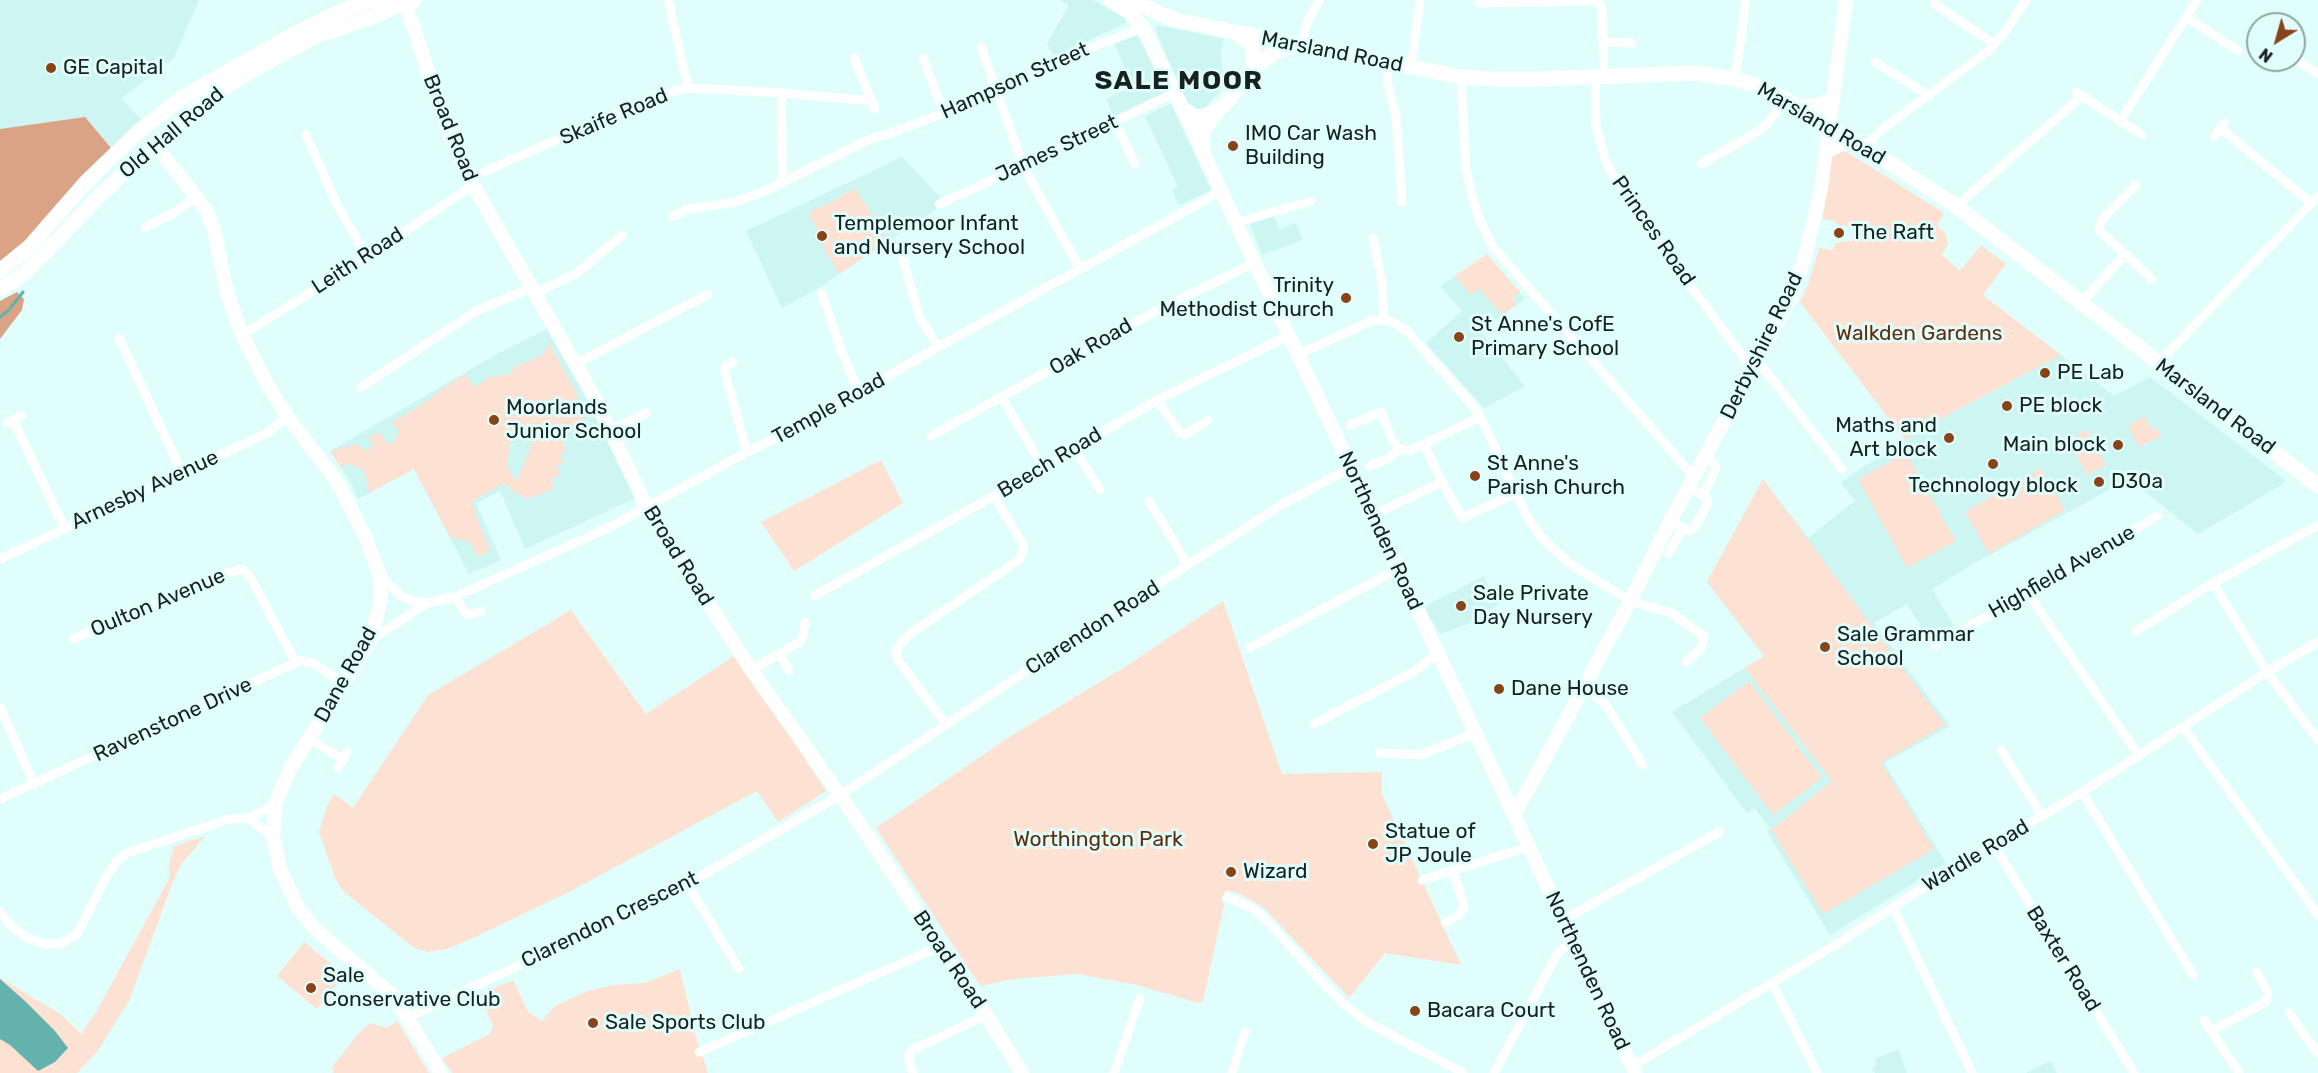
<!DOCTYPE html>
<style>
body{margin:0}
#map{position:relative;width:2318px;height:1073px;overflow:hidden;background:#e0fefb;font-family:Rubik,sans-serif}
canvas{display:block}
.north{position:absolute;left:2246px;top:12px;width:60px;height:60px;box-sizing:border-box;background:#e0fefb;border:2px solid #8fa6a3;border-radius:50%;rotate:217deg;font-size:16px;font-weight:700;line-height:24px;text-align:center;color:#162120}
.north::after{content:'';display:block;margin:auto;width:21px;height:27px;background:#884318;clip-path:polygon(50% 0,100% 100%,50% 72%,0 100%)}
</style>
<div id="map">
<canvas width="2318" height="1073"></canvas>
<div class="north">N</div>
</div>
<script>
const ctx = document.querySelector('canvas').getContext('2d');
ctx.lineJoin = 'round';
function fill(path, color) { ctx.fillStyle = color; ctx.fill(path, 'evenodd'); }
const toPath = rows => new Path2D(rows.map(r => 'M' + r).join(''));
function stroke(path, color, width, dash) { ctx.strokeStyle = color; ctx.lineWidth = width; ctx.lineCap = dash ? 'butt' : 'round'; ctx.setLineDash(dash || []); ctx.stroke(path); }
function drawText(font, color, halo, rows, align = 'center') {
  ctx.font = font + ' Rubik,sans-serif'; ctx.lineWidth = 6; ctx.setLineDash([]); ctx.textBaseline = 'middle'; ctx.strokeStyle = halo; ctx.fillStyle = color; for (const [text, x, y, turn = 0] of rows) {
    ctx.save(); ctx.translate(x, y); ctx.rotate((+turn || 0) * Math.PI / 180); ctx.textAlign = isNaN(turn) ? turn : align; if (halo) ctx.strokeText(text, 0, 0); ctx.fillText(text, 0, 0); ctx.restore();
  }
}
const built = toPath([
 [0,0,199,0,174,58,121,98,142,120,111,148,84,117,0,129],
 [1059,0,1093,0,1125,18,1126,23,1054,56,1047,44,1069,5],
 [1158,25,1224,39,1220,56,1226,84,1203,110,1190,111,1155,28],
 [1138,33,1166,92,1114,116,1106,99,1133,86,1114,44],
 [1171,104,1211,190,1179,205,1172,190,1178,187,1145,116],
 [902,157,941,198,943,205,820,287,782,308,746,231],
 [1274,216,1279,229,1296,223,1302,240,1262,255,1250,224],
 [1487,254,1525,299,1480,331,1525,386,1484,408,1426,343,1462,311,1441,286],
 [553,326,638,497,525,549,500,491,476,503,501,560,469,574,414,469,358,499,350,481,330,451,499,353],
 [2061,355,2114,396,2150,377,2285,480,2283,484,2198,534,2129,479,1973,564,1932,589,1954,626,1937,637,1935,635,1929,639,1907,604,1874,623,1950,726,1884,763,1946,863,1830,935,1767,832,1770,829,1755,808,1747,813,1672,712,1764,656,1707,582,1763,479,1808,538,1855,501,1841,483,1851,475,1923,428],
 [1484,576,1498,605,1483,614,1480,620,1440,634,1424,607],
 [1898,1050,1907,1073,1875,1073,1872,1068,1877,1065,1874,1059],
 [2051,1061,2057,1073,2026,1073]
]);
const green = toPath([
 [1836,152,1847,152,1944,213,1937,226,1945,233,1948,244,1942,255,1960,271,1981,245,2006,264,1983,295,2061,355,1923,428,1905,440,1800,302,1808,285,1819,248,1833,250,1835,243,1852,241,1854,227,1835,224,1835,221,1823,219,1830,159],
 [855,188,888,241,839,274,821,242,830,238,826,229,818,233,808,212,826,205],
 [1487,254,1520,292,1513,298,1517,304,1502,315,1479,289,1471,295,1455,276],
 [549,344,579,397,574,400,584,420,581,427,560,436,566,451,560,454,564,462,556,466,560,475,551,479,555,488,527,499,514,492,504,483,471,502,490,551,477,557,471,543,450,537,414,469,369,493,365,471,348,463,341,468,330,451,357,444,366,451,374,444,368,438,379,432,387,443,393,443,399,433,396,425,389,424,419,406,464,374,476,388,488,377,508,375,514,367,543,355],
 [526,434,533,441,517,481,512,476,507,463,510,442],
 [2145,416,2152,430,2157,428,2161,436,2139,447,2128,426],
 [2087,430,2106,465,2087,475,2068,440],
 [1906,453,1956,541,1907,568,1858,479],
 [881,460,903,503,794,571,761,522],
 [2041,468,2065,510,1989,554,1965,512],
 [1763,479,1945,725,1881,763,1934,849,1823,914,1771,830,1832,781,1745,668,1764,656,1707,582],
 [1223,601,1282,774,1382,772,1382,794,1461,965,1385,953,1349,998,1263,907,1240,894,1226,890,1221,900,1224,904,1203,1001,1198,1003,1137,985,1077,974,1014,979,980,986,876,828,1009,737,1128,665],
 [571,610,646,714,737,654,826,791,778,822,757,791,569,892,473,938,447,949,428,952,414,948,343,891,335,878,319,832,327,806,334,794,353,808,428,695],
 [1749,681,1822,778,1773,815,1700,718],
 [205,836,181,865,172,884,129,1001,97,1052,77,1073,0,1073,0,978,62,1015,81,1034,96,1012,169,879,169,865,174,846],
 [304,942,345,975,317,1009,277,976],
 [680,969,696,1037,708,1073,452,1073,442,1058,490,1034,493,1026,480,994,513,980,528,1012,542,1021,555,1006,588,991,613,985,645,983],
 [397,1021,429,1073,333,1073,332,1067,344,1052,358,1034,370,1023,387,1028]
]);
const forest = toPath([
 [85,117,111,148,32,236,0,261,0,129],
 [17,292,24,299,22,310,0,339,0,301]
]);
const water = toPath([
 [0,979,25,1001,55,1031,68,1048,55,1062,38,1071,10,1045,0,1039]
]);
const stream = toPath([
 [0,317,9,310,23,292]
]);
const street = toPath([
 [668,0,688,88],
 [1479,3,1591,1,1599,3,1602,9,1604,76],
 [1934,4,1994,44],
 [2186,17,2238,51],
 [1603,42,1632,43],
 [1302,46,1307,22,1319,0],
 [981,47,1023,166,1080,269],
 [854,58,875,109],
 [923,58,944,113],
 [2294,58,2318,74],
 [1875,62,1929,96],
 [1388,63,1387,81,1396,116,1402,202],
 [1411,68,1420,0],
 [1595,76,1596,127,1606,162,1618,184,1641,219,1752,369],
 [1461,77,1466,171,1477,214,1492,246,1694,477],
 [1735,79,1746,0],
 [2076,92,2142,135],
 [781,93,783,183],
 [2120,121,2197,0],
 [1115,122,1135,164],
 [2220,128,2311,203],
 [306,135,337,205,367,257],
 [2214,137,2224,123],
 [1865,147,1881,130,1988,51,2005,32,2026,0],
 [1701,164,1757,132,1768,123,1785,99],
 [470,178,657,95,688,88,781,93,872,101],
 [2136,185,2102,219,2099,230,2152,279],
 [939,204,1023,166,1174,93],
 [1956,206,2082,96],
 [672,216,689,209,734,202,763,192,872,138,888,134,944,113,1103,43,1143,28],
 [1235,223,1311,201],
 [145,227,172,214,197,196],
 [1373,238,1382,283,1384,320],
 [902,255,919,316,938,347],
 [534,294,577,273,622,235],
 [822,294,838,342,859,394],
 [2081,303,2125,254],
 [242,335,367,257,473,185],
 [119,338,182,473],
 [1297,355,1373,320,1390,321,1406,330,1474,407,1486,429,1527,517,1543,539,1570,564,1630,601,1671,613,1704,636,1701,648,1686,662],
 [1757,360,1842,469],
 [733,362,725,368,725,374,747,452],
 [2158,363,2318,196],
 [576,364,708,294],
 [361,387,478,310,531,288],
 [1002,398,1042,466],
 [1157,400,1178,430,1185,435,1208,420],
 [1480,417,1424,444,1442,482,1462,518,1517,493],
 [13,420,64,527],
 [7,423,21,416],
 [1350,425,1381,412,1393,442,1399,449,1409,451,1424,444],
 [609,431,646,413],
 [931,436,1156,311,1254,263],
 [1074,448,1100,490],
 [1369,466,1389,458,1399,449],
 [1703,495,1716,468,1713,462,1706,457],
 [1149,501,1188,565],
 [1373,515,1442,482],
 [1670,521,1690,531,1694,528,1707,505,1707,498,1689,487],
 [1668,554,1683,528],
 [0,559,267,433,287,416],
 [380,576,401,596,412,601,427,603],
 [2213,583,2267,672,2318,740],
 [2028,594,2139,756],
 [814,596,994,496,1157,400,1288,336],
 [455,597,466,614,470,615,481,611],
 [2136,631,2213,583,2318,525],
 [73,639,229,572,243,569,250,577,296,663],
 [371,640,427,603,455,597,612,526,747,452,805,424,938,347,1220,192],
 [1935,645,2028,594,2157,516],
 [1249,648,1398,569],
 [780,654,789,671],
 [751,670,798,643,802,639,805,623],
 [1584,684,1608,708,1643,765],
 [0,707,34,784],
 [1314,724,1413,672,1438,654],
 [946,725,898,660,896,653,899,645,912,632,1019,560,1023,550,1023,545,994,496],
 [2183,727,2318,915],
 [310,739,343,759],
 [2001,750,2042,816],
 [1379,753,1420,755,1475,733],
 [338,768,347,752],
 [2082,792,2193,975],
 [0,799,299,661,304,661,313,663,344,684],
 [248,818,273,837],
 [1993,844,2134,1073],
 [1422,880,1528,847],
 [687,884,739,969],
 [1227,897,1252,908,1263,917,1336,997,1365,1021,1463,1073],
 [1893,908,1972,1073],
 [0,912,12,927,27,938,45,944,60,944,77,934,108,873,118,860,127,853,229,819,248,818,267,809,276,801],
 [1563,920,1719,832],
 [1445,923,1460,914,1464,906,1453,872],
 [1772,983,1817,1073],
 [2289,1013,2318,1054],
 [407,1018,668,895,840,795,1122,607,1286,502,1350,468],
 [2204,1020,2239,1073],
 [2211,1031,2266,1002,2268,992,2256,972],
 [699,1052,941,946],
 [1633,1068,1641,1061,1835,945,1938,878,2082,792,2267,672,2318,642],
 [913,1073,908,1057,912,1050,986,1015],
 [1114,1073,1140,998],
 [1232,1073,1245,1032],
 [1494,1073,1557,954,1566,945,1573,942]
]);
const secondary = toPath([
 [405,2,448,132,473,185,595,399,647,508,751,670,840,795,971,991,1022,1073],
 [1182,108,1635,1073],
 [155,145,207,211,214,230,227,293,242,335,268,386,287,416,338,483,365,536,380,576,381,598,371,640,290,769,276,801,273,837,280,869,298,908,313,927,394,997,441,1073],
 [1204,148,1202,137,1204,130,1221,108],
 [1511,811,1518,807,1540,768,1630,601,1670,521,1791,297,1804,260,1821,188,1846,0]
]);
const primary = toPath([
 [1110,0,1129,12,1143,28,1182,108,1195,117,1204,116,1221,108,1254,69,1268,57,1278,50,1293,47],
 [1129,0,1175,20,1461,77,1494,79,1537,79,1696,73,1735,79,1761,87,1785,99,1865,147,1956,206,2318,486],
 [1238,35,1249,42,1253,49,1254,69],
 [1800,108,1823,104,1833,98],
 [1826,151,1843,143,1858,142],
 [0,271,30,246,86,182,139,131,183,97,285,39,339,12,370,1,414,0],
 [0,289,17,279,41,257,100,195,194,110,239,78,316,36,375,16,402,3]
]);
const markers = [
 [51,68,6,"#884318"],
 [1233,146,6,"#884318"],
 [1839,233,6,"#884318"],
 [822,236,6,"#884318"],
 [1346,298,6,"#884318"],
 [1459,337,6,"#884318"],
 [2045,373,6,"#884318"],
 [2007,406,6,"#884318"],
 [494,420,6,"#884318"],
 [1949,438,6,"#884318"],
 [2118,445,6,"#884318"],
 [1993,464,6,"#884318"],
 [1475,476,6,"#884318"],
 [2099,482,6,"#884318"],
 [1461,606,6,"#884318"],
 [1825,647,6,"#884318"],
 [1499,689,6,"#884318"],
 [1373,844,6,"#884318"],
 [1231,872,6,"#884318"],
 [311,988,6,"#884318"],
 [1415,1011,6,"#884318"],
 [593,1023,6,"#884318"]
];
const streetNames = [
 ["Marsland Road",1332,52,11],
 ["Hampson Street",1015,81,-24],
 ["Skaife Road",614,117,-23],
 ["Marsland Road",1821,124,30],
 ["Broad Road",450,128,68],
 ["Old Hall Road",172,133,-40],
 ["James Street",1057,149,-25],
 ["Princes Road",1653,231,55],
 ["Leith Road",358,261,-33],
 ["Derbyshire Road",1762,346,-64],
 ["Oak Road",1091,347,-30],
 ["Marsland Road",2215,407,37],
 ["Temple Road",829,409,-29],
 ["Beech Road",1050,463,-31],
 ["Arnesby Avenue",145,490,-25],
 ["Northenden Road",1380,531,65],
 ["Broad Road",678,556,58],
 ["Highfield Avenue",2062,572,-30],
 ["Oulton Avenue",158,603,-23],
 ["Clarendon Road",1093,628,-33],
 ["Dane Road",346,675,-61],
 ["Ravenstone Drive",173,720,-25],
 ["Wardle Road",1976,856,-31],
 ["Clarendon Crescent",610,920,-26],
 ["Baxter Road",2063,959,58],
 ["Broad Road",949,960,56],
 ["Northenden Road",1587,971,65]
];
const poiNames = [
 ["GE Capital",63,68],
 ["IMO Car Wash",1245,134],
 ["Building",1245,158],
 ["Templemoor Infant",834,224],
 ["and Nursery School",834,248],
 ["The Raft",1851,233],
 ["Trinity",1334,286,"right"],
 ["Methodist Church",1334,310,"right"],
 ["St Anne's CofE",1471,325],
 ["Primary School",1471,349],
 ["PE Lab",2057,373],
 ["PE block",2019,406],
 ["Moorlands",506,408],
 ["Junior School",506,432],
 ["Maths and",1937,426,"right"],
 ["Art block",1937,450,"right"],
 ["Main block",2106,445,"right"],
 ["St Anne's",1487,464],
 ["Parish Church",1487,488],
 ["D30a",2111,482],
 ["Technology block",1993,486,"center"],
 ["Sale Private",1473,594],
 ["Day Nursery",1473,618],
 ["Sale Grammar",1837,635],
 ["School",1837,659],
 ["Dane House",1511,689],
 ["Statue of",1385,832],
 ["JP Joule",1385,856],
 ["Wizard",1243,872],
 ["Sale",323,976],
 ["Conservative Club",323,1000],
 ["Bacara Court",1427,1011],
 ["Sale Sports Club",605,1023]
];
const parkNames = [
 ["Walkden Gardens",1919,334],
 ["Worthington Park",1098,840]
];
const districtNames = [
 ["SALE MOOR",1179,81]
];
fill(built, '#cdf5f1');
fill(green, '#fde1d2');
fill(forest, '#dba385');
fill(water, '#64b2ad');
stroke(stream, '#64b2ad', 3);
stroke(street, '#fff', 9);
stroke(secondary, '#fff', 14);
stroke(primary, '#fff', 15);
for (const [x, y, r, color] of markers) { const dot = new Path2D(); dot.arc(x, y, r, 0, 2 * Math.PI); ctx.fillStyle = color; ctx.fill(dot); stroke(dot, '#e0fefb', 2); }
drawText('21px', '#162120', '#e0fefb', streetNames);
drawText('21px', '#162120', '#e0fefb', poiNames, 'left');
drawText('21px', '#612d0c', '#e0fefb', parkNames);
ctx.letterSpacing = '1.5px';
drawText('bold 27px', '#162120', '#e0fefb', districtNames);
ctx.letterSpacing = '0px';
</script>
